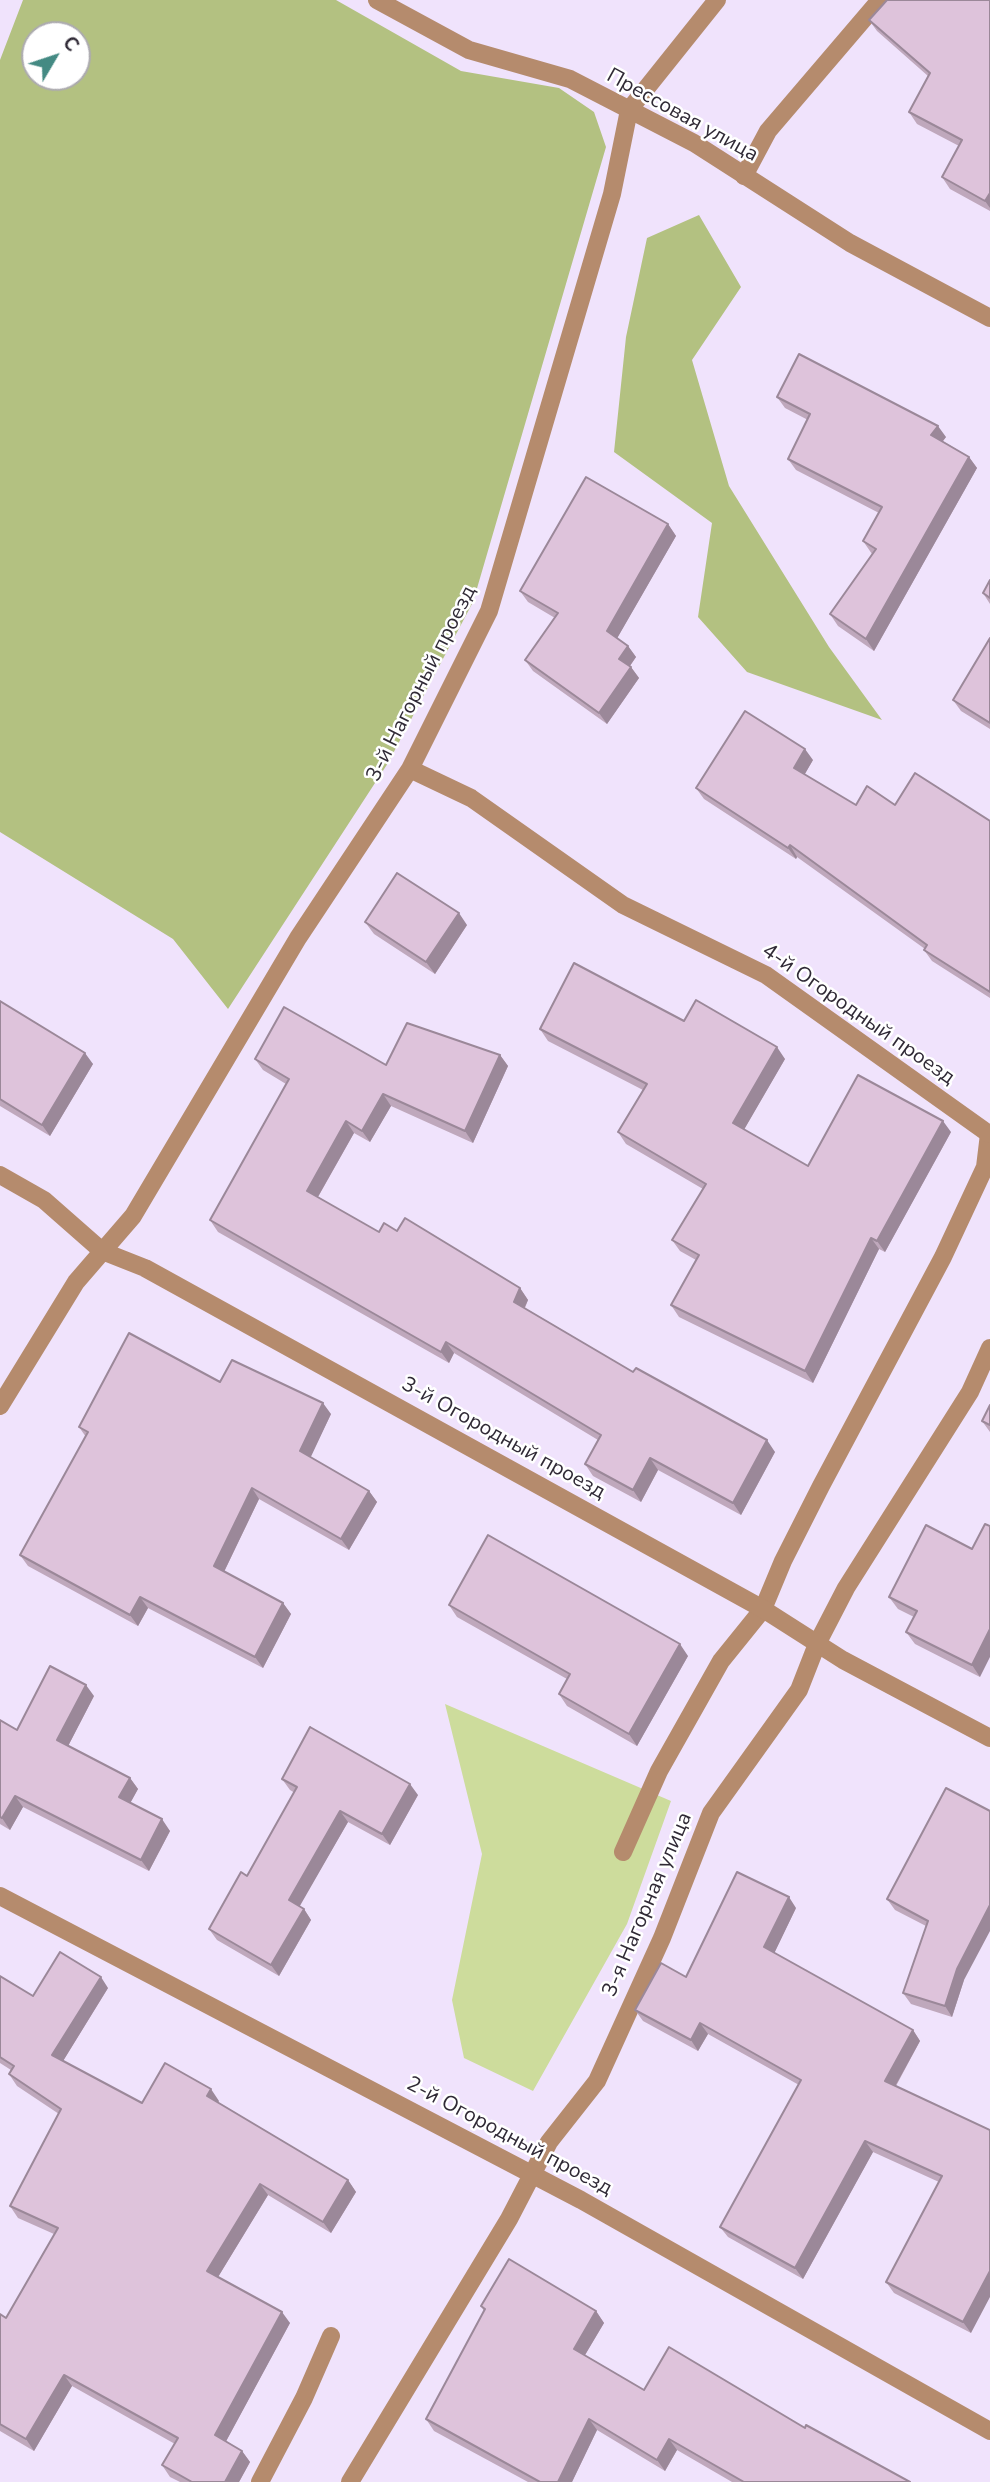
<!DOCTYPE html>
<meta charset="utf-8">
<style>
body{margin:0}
#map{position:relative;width:990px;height:2482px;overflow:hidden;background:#f0e3fc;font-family:"Nunito Sans",sans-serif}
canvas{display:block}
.north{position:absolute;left:21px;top:21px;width:70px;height:70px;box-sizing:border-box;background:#fff;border:2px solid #acaaaf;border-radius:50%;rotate:51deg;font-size:19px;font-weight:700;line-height:28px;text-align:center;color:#302a36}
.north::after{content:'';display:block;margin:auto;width:24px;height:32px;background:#448a83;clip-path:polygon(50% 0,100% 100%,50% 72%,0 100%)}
</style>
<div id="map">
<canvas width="990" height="2482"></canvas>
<div class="north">С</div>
</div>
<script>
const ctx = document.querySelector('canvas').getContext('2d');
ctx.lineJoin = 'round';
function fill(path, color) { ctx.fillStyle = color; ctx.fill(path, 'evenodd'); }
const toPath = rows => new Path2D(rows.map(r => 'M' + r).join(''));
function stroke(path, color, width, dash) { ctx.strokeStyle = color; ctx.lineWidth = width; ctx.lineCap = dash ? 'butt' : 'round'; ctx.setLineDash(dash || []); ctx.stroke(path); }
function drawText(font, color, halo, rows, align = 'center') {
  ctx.font = font + ' "Nunito Sans",sans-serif'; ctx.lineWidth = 5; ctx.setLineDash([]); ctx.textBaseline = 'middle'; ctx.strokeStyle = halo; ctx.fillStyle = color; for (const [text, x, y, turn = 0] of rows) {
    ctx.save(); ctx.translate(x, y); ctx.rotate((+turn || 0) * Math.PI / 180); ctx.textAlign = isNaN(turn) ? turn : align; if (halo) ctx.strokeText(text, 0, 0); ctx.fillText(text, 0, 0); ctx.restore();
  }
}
const green = toPath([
 [445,1704,671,1801,627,1924,533,2091,464,2058,452,2000,482,1854]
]);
const forest = toPath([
 [23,0,336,0,461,71,559,88,594,112,606,147,473,602,388,763,228,1009,173,939,0,832,0,60],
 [77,35,77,77,35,77,35,35],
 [699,215,741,287,692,360,729,486,829,647,882,720,747,672,698,617,712,523,614,452,626,337,647,238]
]);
const lane = toPath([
 [744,176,768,131,880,0],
 [623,1852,659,1771,721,1661,763,1609,783,1561,821,1486,943,1257,985,1167,989,1134],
 [260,2482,304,2398,331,2336]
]);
const street = toPath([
 [377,0,469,50,570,79,694,143,850,243,990,318],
 [410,769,471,798,623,905,766,975,989,1134],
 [0,1175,44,1200,102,1251,145,1268,763,1609,843,1660,990,1738],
 [0,1406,76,1282,133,1216,298,938,410,769,489,611,612,194,629,110,717,0],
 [0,1896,581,2200,990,2431],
 [350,2482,509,2219,549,2142,597,2081,662,1938,711,1813,799,1690,817,1644,846,1588,970,1392,990,1348]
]);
const wall = toPath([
 [990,0,990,211,950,189,942,177,959,146,917,124,909,112,928,76,877,31,869,20],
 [777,397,946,437,943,441,969,457,977,468,874,651,838,626,830,614,872,554,863,541,879,513,796,470,788,459,808,420,785,408],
 [668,524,676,536,617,638,628,646,636,657,630,666,639,678,607,724,533,671,525,660,555,618,528,602,520,591],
 [990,580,990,604,983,593],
 [990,638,990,729,961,711,953,700],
 [813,760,804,775,856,805,895,805,990,821,990,998,932,961,924,950,925,949,797,857,796,859,704,799,696,788],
 [365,922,467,925,435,974,374,934],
 [0,1001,93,1064,50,1136,0,1106],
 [684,1021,785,1059,744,1129,808,1166,951,1132,885,1252,879,1249,813,1383,679,1317,671,1305,696,1260,680,1251,672,1240,703,1189,626,1144,618,1132,643,1090,548,1041,540,1029],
 [500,1055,508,1066,473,1143,391,1106,370,1142,354,1133,318,1197,379,1232,397,1231,520,1288,528,1300,525,1308,633,1372,775,1452,741,1515,658,1470,641,1502,593,1476,585,1464,598,1440,454,1353,449,1363,218,1232,210,1220,286,1084,263,1070,255,1059,386,1065],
 [220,1382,331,1414,310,1457,369,1491,377,1502,349,1550,259,1499,224,1572,283,1603,291,1614,263,1668,148,1608,138,1626,28,1566,20,1555,86,1437,79,1427],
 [982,1421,990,1425,990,1432],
 [972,1549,980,1677,915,1644,906,1632,914,1617,898,1609,889,1597],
 [449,1605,688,1656,637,1746,567,1706,559,1694,567,1679,457,1617],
 [94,1696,68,1746,130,1778,138,1789,130,1803,170,1831,149,1871,23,1807,10,1830,0,1824,0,1720,17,1730],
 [282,1779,418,1795,390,1845,348,1822,299,1906,304,1909,311,1920,279,1976,217,1940,209,1929,247,1876,295,1793,290,1790],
 [946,1788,964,1980,952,2017,911,2004,903,1993,926,1926,895,1910,887,1899],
 [796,1908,774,1953,913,2030,920,2041,896,2086,990,2130,971,2333,894,2293,886,2282,939,2182,873,2152,803,2279,728,2237,720,2227,799,2085,708,2034,698,2051,643,2021,635,2010,686,1977],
 [0,1976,33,1996,108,1988,63,2061,142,2103,219,2101,218,2102,348,2180,356,2192,331,2233,268,2195,218,2277,290,2323,226,2441,242,2451,250,2462,239,2482,180,2482,170,2477,162,2465,175,2444,72,2386,34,2451,0,2431,0,2314,6,2318,54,2234,18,2218,10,2206,59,2114,17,2086,9,2074,11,2070,0,2063],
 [481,2306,596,2311,604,2323,585,2355,644,2390,805,2428,910,2482,732,2482,677,2450,665,2471,597,2430,572,2482,528,2482,434,2431,426,2419,484,2311]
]);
const shadedWall = toPath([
 [990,193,990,208,985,201],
 [938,426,946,437,939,446,931,435],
 [969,457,977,468,874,651,866,639],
 [668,524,676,536,615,642,607,631],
 [628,646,636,657,627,670,619,659],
 [631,667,639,678,607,724,599,713],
 [805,749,813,760,802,779,794,768],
 [790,845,797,857,796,859,788,848],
 [459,913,467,925,435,974,426,962],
 [777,1047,785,1059,741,1135,733,1123],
 [85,1053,93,1064,50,1136,42,1125],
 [500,1055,508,1066,473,1143,465,1131],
 [383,1094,391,1106,370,1142,362,1131],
 [346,1121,354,1133,315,1202,307,1191],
 [943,1121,951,1132,885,1252,877,1241],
 [871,1238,879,1249,813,1383,805,1371],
 [520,1288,528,1300,522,1313,514,1302],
 [446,1342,454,1353,449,1363,441,1352],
 [323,1403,331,1414,308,1463,300,1451],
 [767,1440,775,1452,741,1515,733,1503],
 [650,1458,658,1470,641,1502,633,1490],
 [252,1488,259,1499,221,1578,214,1566],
 [369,1491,377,1502,349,1550,341,1539],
 [140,1597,148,1608,138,1626,130,1615],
 [283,1603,291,1614,263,1668,255,1657],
 [990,1629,990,1657,980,1677,972,1665],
 [680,1644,688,1656,637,1746,629,1734],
 [86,1685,94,1696,65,1752,57,1740],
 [130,1778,138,1789,127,1809,119,1797],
 [410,1784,418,1795,390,1845,382,1834],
 [15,1796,23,1807,10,1830,2,1818],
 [340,1811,348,1822,297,1911,289,1900],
 [162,1819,170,1831,149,1871,141,1860],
 [789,1897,796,1908,772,1958,764,1947],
 [990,1905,990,1931,964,1980,952,2017,945,2006,957,1969],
 [304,1909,311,1920,279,1976,271,1965],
 [101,1977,108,1988,60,2066,52,2055],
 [700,2023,708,2034,698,2051,691,2040],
 [913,2030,920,2041,892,2092,885,2081],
 [211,2089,219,2101,215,2107,207,2096],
 [865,2141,873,2152,803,2279,795,2268],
 [348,2180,356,2192,331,2233,323,2222],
 [260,2184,268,2195,215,2282,207,2271],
 [990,2271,990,2297,971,2333,963,2322],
 [596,2311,604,2323,582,2360,574,2349],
 [282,2312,290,2323,223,2447,215,2435],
 [64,2375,72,2386,34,2451,26,2439],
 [589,2419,597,2430,572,2482,558,2482],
 [669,2439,677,2450,665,2471,657,2460],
 [242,2451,250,2462,239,2482,225,2482]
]);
const building = toPath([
 [887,0,990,0,990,193,985,201,942,177,962,140,909,112,930,73,869,20,887,0],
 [799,354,938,426,931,435,969,457,866,639,830,614,876,549,863,541,882,507,788,459,810,414,777,397,799,354],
 [586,477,668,524,607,631,628,646,619,659,631,667,599,713,525,660,558,613,520,591,586,477],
 [990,580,990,598,983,593,990,580],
 [990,638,990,723,953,700,990,638],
 [745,711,805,749,794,768,856,805,867,786,895,805,915,773,990,821,990,992,924,950,927,945,790,845,788,848,696,788,745,711],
 [397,873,459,913,426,962,365,922,397,873],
 [574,963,684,1021,696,1000,777,1047,733,1123,808,1166,858,1075,943,1121,877,1241,871,1238,805,1371,671,1305,699,1255,672,1240,706,1184,618,1132,647,1084,540,1029,574,963],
 [0,1001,85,1053,42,1125,0,1099,0,1001],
 [284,1007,386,1065,407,1023,500,1055,465,1131,383,1094,362,1131,346,1121,307,1191,379,1232,384,1223,397,1231,405,1218,520,1288,514,1302,633,1372,636,1368,767,1440,733,1503,650,1458,633,1490,585,1464,601,1435,446,1342,441,1352,210,1220,289,1079,255,1059,284,1007],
 [129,1333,220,1382,232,1360,323,1403,300,1451,369,1491,341,1539,252,1488,214,1566,283,1603,255,1657,140,1597,130,1615,20,1555,88,1432,79,1427,129,1333],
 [990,1405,990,1425,982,1421,990,1405],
 [985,1524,990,1526,990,1629,972,1665,906,1632,917,1611,889,1597,926,1525,972,1549,985,1524],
 [488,1535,680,1644,629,1734,559,1694,570,1674,449,1605,488,1535],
 [50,1666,86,1685,57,1740,130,1778,119,1797,162,1819,141,1860,15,1796,2,1818,0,1817,0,1720,17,1730,50,1666],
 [310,1727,410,1784,382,1834,340,1811,289,1900,304,1909,271,1965,209,1929,241,1872,247,1876,297,1787,282,1779,310,1727],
 [946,1788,990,1811,990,1905,957,1969,945,2006,903,1993,928,1921,887,1899,946,1788],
 [737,1872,789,1897,764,1947,913,2030,885,2081,990,2130,990,2271,963,2322,886,2282,942,2176,865,2141,795,2268,720,2227,801,2080,700,2023,691,2040,635,2010,661,1963,686,1977,737,1872],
 [60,1952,101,1977,52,2055,142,2103,165,2063,211,2089,207,2096,348,2180,323,2222,260,2184,207,2271,282,2312,215,2435,242,2451,225,2482,192,2482,162,2465,178,2438,64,2375,26,2439,0,2424,0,2314,6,2318,58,2228,10,2206,61,2109,9,2074,14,2066,0,2057,0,1976,33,1996,60,1952],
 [509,2259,596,2311,574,2349,644,2390,669,2347,805,2428,806,2425,910,2482,744,2482,669,2439,657,2460,589,2419,558,2482,540,2482,426,2419,485,2309,481,2306,509,2259]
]);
const streetNames = [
 ["Прессовая улица",682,116,29],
 ["3-й Нагорный проезд",422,684,-63],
 ["4-й Огородный проезд",858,1015,35],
 ["3-й Огородный проезд",503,1439,29],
 ["3-я Нагорная улица",648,1905,-67],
 ["2-й Огородный проезд",509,2137,28]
];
fill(green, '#cddc9c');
fill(forest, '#b3c181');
stroke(lane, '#b58b6d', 18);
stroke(street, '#b58b6d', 18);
fill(wall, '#bfa8bc');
fill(shadedWall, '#9b8899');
fill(building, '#dec3db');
stroke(building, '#9b8899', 2);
drawText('21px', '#302a36', '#fff', streetNames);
</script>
